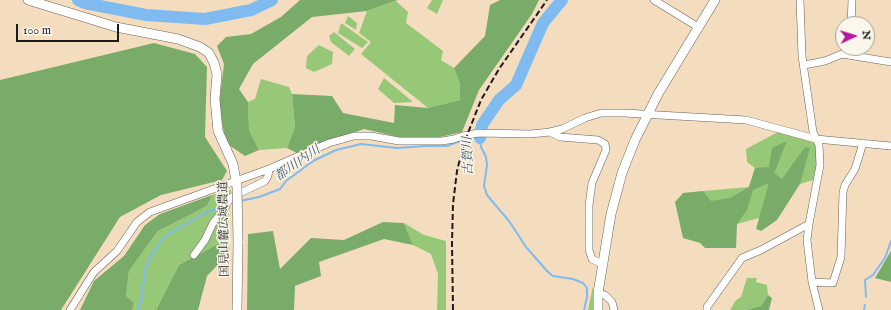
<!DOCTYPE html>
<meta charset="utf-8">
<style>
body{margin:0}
#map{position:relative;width:891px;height:310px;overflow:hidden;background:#f4ddbf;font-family:"IM FELL English",serif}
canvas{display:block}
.north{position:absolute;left:835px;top:16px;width:40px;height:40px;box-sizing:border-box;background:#fbf7ec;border:1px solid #a29f99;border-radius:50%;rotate:86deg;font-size:11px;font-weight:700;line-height:16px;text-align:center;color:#1c1c1c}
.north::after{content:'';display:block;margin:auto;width:14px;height:18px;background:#b5179e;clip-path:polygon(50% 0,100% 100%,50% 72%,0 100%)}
.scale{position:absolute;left:16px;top:24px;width:103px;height:18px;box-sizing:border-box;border:2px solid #1c1c1c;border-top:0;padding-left:5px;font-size:12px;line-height:14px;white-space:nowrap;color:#1c1c1c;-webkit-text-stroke:3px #fbf7ec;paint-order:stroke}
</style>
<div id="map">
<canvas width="891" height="310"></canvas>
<div class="north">N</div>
<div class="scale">100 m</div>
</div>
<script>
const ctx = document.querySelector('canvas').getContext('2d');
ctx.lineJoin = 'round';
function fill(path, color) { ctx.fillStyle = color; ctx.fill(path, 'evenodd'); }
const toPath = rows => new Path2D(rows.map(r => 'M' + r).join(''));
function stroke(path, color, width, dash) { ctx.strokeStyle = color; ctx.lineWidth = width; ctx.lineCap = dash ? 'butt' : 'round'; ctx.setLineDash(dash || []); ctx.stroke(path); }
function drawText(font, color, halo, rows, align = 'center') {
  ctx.font = font + ' "IM FELL English","Noto Serif JP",serif'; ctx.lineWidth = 3; ctx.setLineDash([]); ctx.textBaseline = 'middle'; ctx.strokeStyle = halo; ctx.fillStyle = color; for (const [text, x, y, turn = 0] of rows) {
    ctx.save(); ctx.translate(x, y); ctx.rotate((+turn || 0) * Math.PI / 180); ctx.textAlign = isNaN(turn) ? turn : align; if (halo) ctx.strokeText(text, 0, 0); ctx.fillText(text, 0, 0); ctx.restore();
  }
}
const green = toPath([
 [432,0,443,0,437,14,427,8],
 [396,1,408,12,406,23,443,51,441,60,454,68,460,84,460,100,428,108,361,54,371,42,359,33,367,11],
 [348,16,357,23,356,30,345,23],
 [341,23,368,42,362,48,338,33],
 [334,32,355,49,349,56,331,42,329,36],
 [319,45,333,52,332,64,314,72,306,68,307,56],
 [384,78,413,102,394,103,378,89],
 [261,79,289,87,292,94,295,127,287,148,259,150,249,130,248,102,255,99],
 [778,132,815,143,818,161,813,180,800,184,759,218,737,224,710,201,703,191,749,187,755,168,747,162,746,149],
 [231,190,227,239,179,265,156,310,132,310,134,303,126,296,129,271,158,231,207,206,212,195],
 [404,223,424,235,446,241,446,310,437,310,438,274,431,254,413,245],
 [747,278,757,278,756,282,767,285,768,295,761,306,745,310,730,310,736,300,741,297],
 [593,286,593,310,588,310]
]);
const forest = toPath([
 [300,0,398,0,367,11,312,17,253,64,239,89,248,102,249,130,259,150,245,156,226,143,219,106,224,64,217,46,226,37,251,34,281,17],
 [500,0,539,0,532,14,479,90,462,132,440,137,399,137,364,129,297,153,287,148,295,127,292,94,332,96,343,113,394,123,395,105,428,108,460,100,460,84,454,68,485,36,490,5],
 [154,43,195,54,207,67,205,137,227,171,222,180,161,195,120,217,61,310,0,310,0,80],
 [787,141,774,173,782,179,805,147,810,148,800,184,777,220,761,231,756,229,769,183,753,190,747,210,737,224,736,248,705,248,700,243,683,238,675,202,683,193,703,191,711,201,730,198,749,187,755,168,769,167,772,148],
 [212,195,207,206,158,231,129,271,126,296,134,303,132,310,80,310,94,281,124,256,145,225,160,214],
 [383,222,404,223,413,245,384,239,319,262,321,276,295,286,294,310,247,310,248,234,273,231,280,269,311,238,344,240],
 [227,239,230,252,207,276,198,310,156,310,179,265],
 [891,251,891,282,875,278],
 [768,295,772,298,769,310,745,310,761,306]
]);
const stream = toPath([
 [240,201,259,197,280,189,286,181,313,161,336,150,361,144,397,148,426,146,447,146,463,140,480,138,481,147,486,157,487,165,484,186,487,195,509,221,526,247,547,271,553,276,573,279,583,283,587,288,587,297,584,310],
 [866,297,865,280,873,275,885,258,891,241],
 [138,310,142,295,145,269,154,251,165,236,205,213,225,205],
 [864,310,865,305]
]);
const river = toPath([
 [78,0,85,3,146,15,205,19,251,10,272,0],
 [480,138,482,125,499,100,516,85,543,23,562,0]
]);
const minor = toPath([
 [654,0,698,27],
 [800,0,802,56,813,132,819,145,820,165,809,224,807,240,812,282,819,310],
 [851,24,852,0],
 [804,65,825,61,842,54,891,62],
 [550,132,560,137,598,140,605,144,606,150,592,183,589,205,589,250,592,259,602,264],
 [194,255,205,240,213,223,225,209,226,204,232,197,265,181,268,176,269,169],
 [812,282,833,283,841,257,843,192,845,185,855,169,863,143],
 [598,293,605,295,612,302,614,310],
 [70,310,94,272,117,251,137,222,150,212,269,169,329,143,354,136,371,136,399,141,442,141,454,139,463,136,478,133,531,134,550,132,562,129,585,118,601,113,624,113,746,120,816,139,891,146],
 [707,310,707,307,742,258,761,250,809,224]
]);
const tertiary = toPath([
 [28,0,116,27,178,39,200,47,209,53,214,63,217,74,215,99,218,131,233,164,237,187],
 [237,310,238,242],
 [598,310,598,293,611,214,622,173,635,140,658,94,715,0]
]);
const rail = toPath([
 [453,310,452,244,453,204,457,171,464,143,481,100,499,69,547,0]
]);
const tertiaryBridge = toPath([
 [237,187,238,242]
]);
const streetNames = [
 ["国見山麓広域農道",225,229,-91]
];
const waterNames = [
 ["古賀川",469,156,-92],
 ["都川内川",298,164,-35]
];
fill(green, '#97c878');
fill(forest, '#79ac68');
stroke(stream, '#7fbbf1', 2);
stroke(river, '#7fbbf1', 12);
stroke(minor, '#686055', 8);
stroke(tertiary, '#686055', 10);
stroke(minor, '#fff', 7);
stroke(tertiary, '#fff', 9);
stroke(rail, '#1c1c1c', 2, [6, 3]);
stroke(tertiaryBridge, '#686055', 10, []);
stroke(tertiaryBridge, '#fff', 9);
drawText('12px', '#1c1c1c', '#fbf7ec', streetNames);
drawText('italic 13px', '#445c71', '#fbf7ec', waterNames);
</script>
